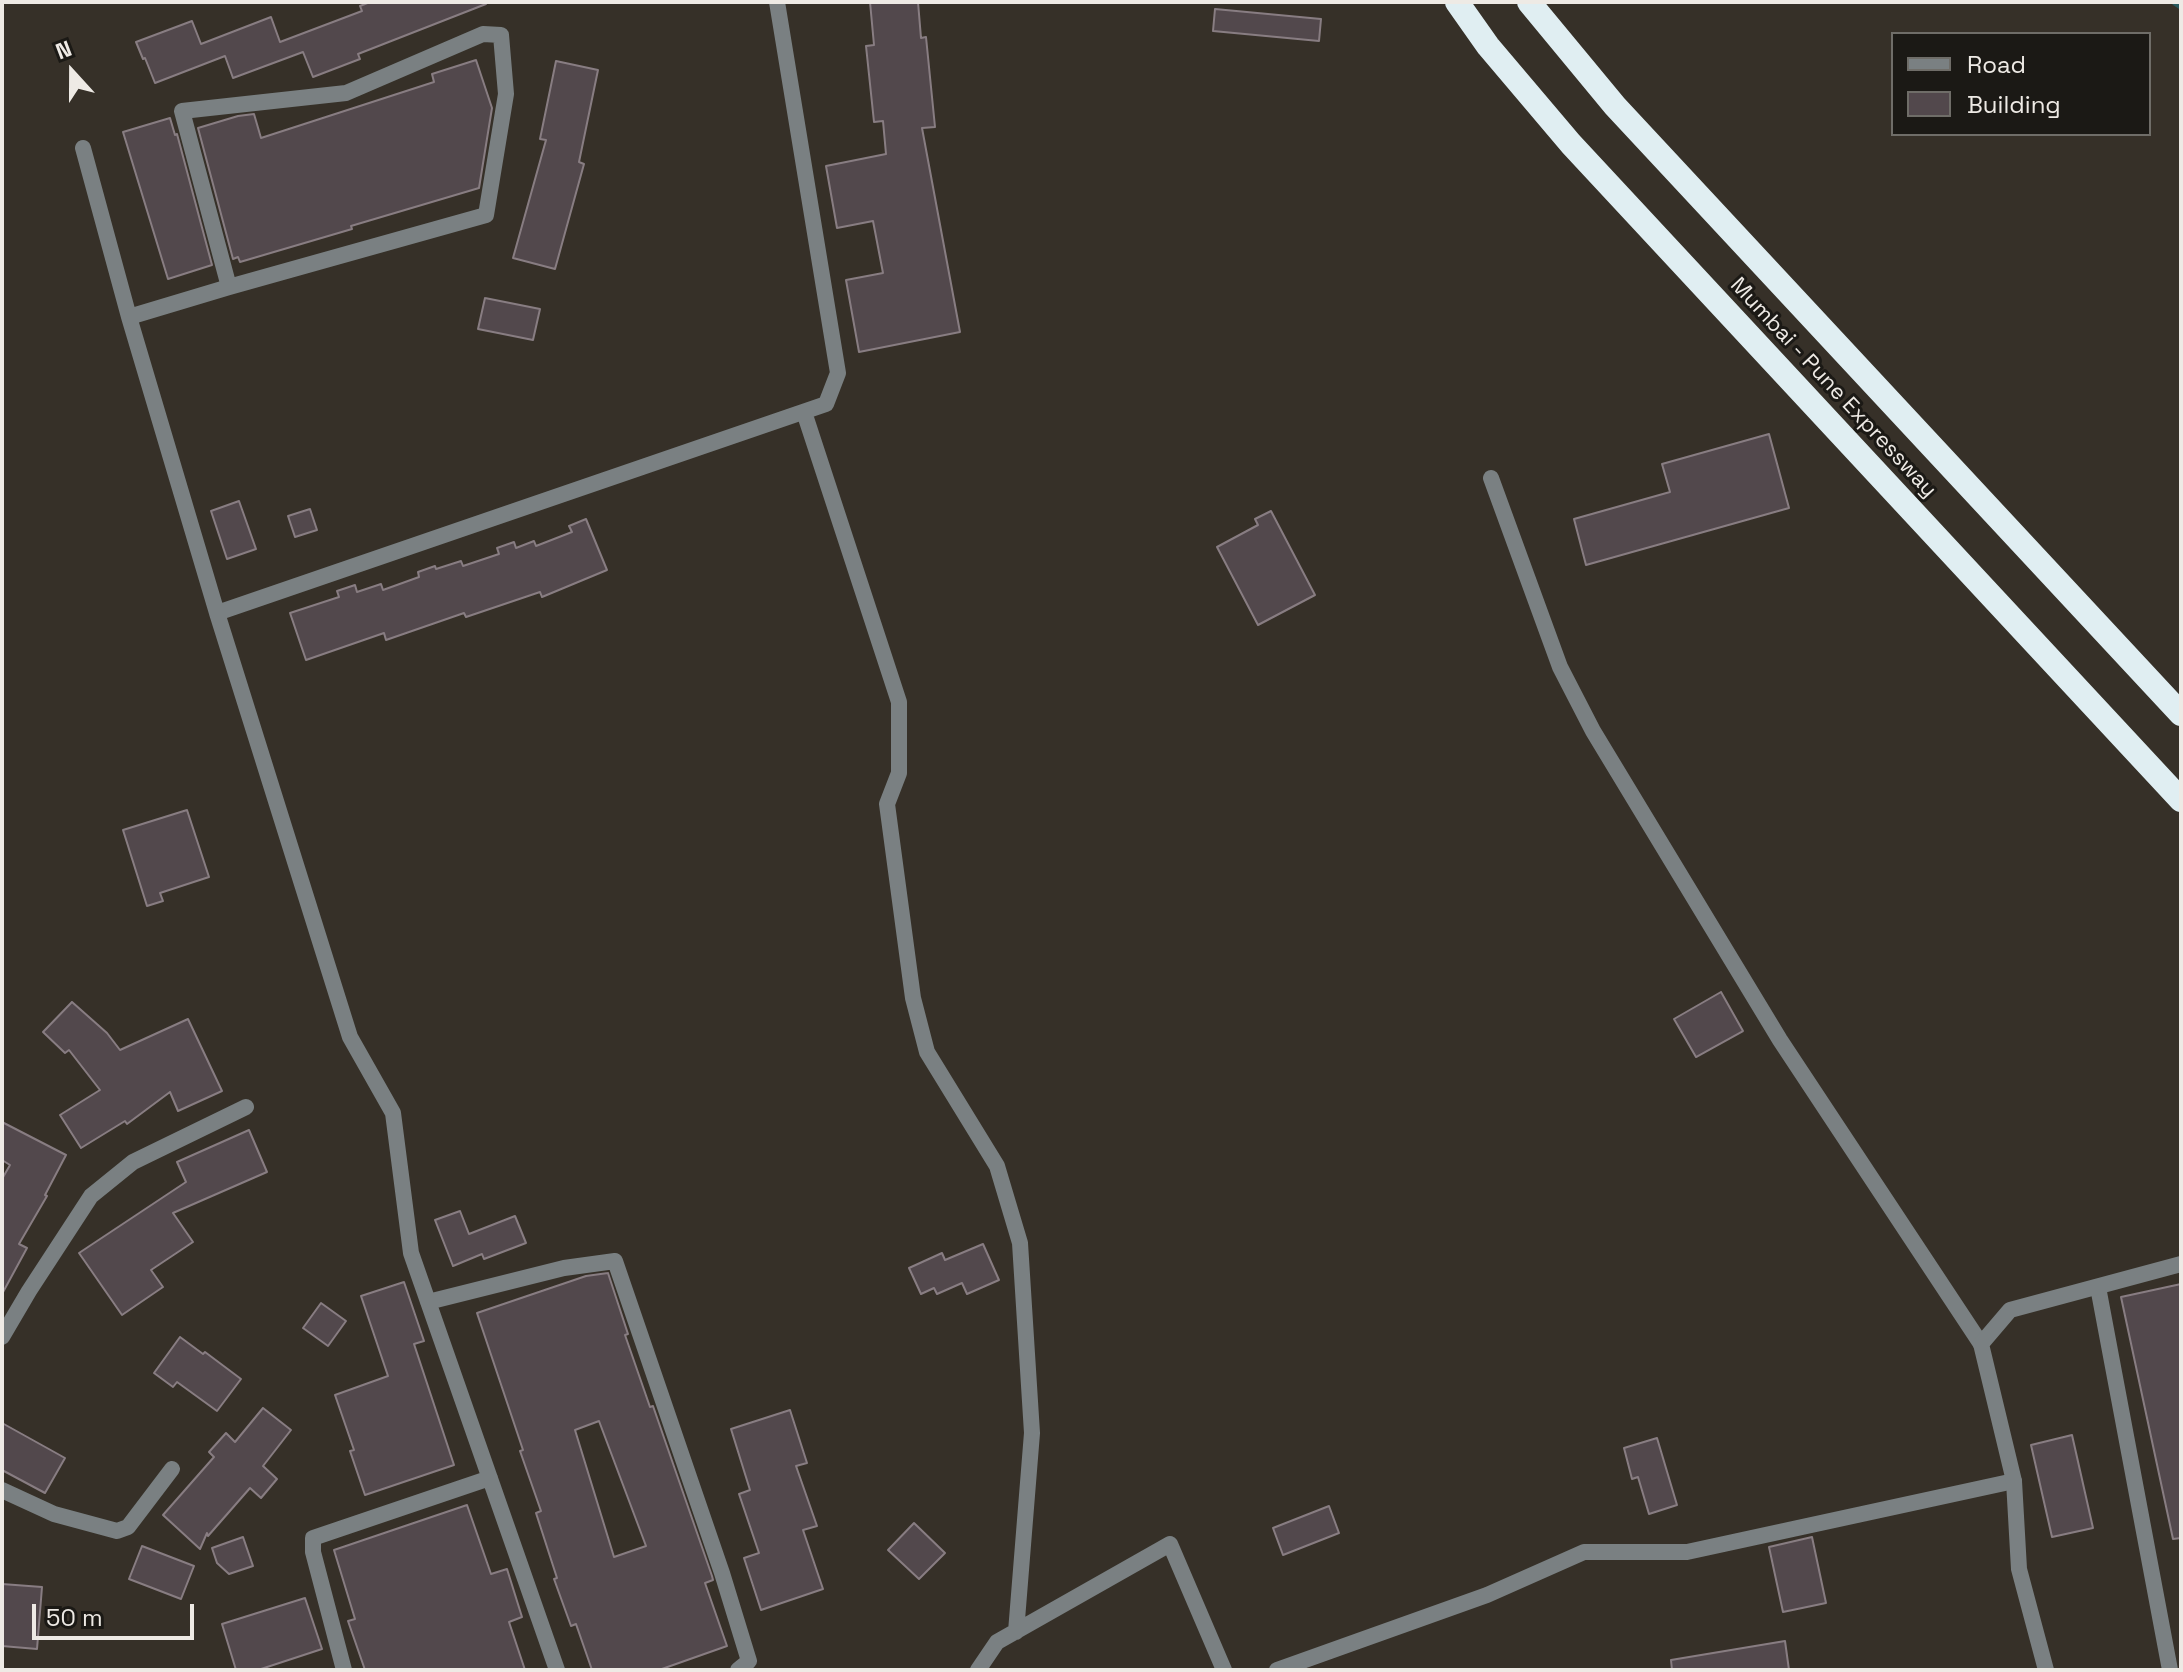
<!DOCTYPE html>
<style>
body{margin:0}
#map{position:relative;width:2183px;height:1672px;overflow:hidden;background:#363028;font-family:"Space Grotesk",sans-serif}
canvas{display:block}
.frame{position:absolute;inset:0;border:4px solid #eeeae5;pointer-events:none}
.legend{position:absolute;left:1891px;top:32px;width:260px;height:104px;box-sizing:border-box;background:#1b1915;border:2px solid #6f6d68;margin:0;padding:10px 14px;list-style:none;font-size:24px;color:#eeeae5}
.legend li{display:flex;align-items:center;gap:16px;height:40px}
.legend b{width:40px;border:2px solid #6f6d68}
.north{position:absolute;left:32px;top:32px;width:80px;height:80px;-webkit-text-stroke:6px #1b1915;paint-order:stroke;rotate:339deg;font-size:22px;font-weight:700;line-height:32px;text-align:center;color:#eeeae5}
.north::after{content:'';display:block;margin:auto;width:28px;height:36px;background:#eeeae5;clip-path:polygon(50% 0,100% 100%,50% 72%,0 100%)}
.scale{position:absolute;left:32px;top:1604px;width:162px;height:36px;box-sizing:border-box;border:4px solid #eeeae5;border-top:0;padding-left:10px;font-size:24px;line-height:28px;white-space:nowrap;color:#eeeae5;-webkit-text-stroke:6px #1b1915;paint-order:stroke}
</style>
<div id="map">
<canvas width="2183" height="1672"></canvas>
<div class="frame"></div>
<ul class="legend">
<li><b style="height:10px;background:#7a8082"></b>Road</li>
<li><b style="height:22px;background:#52484c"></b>Building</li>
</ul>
<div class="north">N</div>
<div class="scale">50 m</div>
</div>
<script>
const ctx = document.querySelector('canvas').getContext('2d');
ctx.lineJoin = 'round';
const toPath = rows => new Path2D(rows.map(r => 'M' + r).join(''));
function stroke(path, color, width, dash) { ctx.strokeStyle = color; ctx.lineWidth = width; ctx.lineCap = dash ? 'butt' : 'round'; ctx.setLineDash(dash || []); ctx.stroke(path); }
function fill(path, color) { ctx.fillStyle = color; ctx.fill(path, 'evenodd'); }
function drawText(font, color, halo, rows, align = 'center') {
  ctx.font = font + ' "Space Grotesk",sans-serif'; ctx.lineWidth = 6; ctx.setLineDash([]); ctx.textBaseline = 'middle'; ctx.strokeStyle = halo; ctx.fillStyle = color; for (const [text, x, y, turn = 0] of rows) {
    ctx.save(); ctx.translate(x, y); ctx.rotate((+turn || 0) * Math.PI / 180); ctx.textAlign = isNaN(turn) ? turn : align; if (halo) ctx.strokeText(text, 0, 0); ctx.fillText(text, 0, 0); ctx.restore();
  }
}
const stream = toPath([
 [2175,2,2181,6]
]);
const building = toPath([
 [370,2,486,2,486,4,358,54,360,59,313,77,303,52,233,78,225,56,155,83,145,58,143,59,136,42,192,21,201,44,271,17,280,42,362,11,360,6,370,2],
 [870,2,918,2,921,38,926,37,935,127,922,128,960,332,859,352,846,280,883,273,873,221,837,228,826,166,886,154,883,121,874,122,866,46,874,45,870,2],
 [1215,9,1321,19,1319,41,1213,31,1215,9],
 [476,60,492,108,479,188,351,226,352,229,240,262,238,257,233,259,198,128,238,116,254,114,261,138,434,82,432,74,476,60],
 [556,61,598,70,579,162,584,164,555,269,513,258,546,140,540,139,556,61],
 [170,118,175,135,177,134,212,265,168,279,123,132,170,118],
 [485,298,540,309,533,340,478,329,485,298],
 [1769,434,1789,508,1586,565,1574,519,1670,492,1662,464,1769,434],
 [239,501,256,549,227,559,211,511,239,501],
 [310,509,317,530,295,537,288,516,310,509],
 [1271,511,1315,595,1258,625,1217,547,1258,525,1255,519,1271,511],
 [586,519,607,570,542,597,540,592,466,617,464,613,386,640,384,633,306,660,290,613,339,597,337,591,355,585,357,592,381,584,383,590,419,577,418,572,435,566,436,569,461,561,463,566,499,554,497,548,514,542,516,548,534,541,536,546,572,532,569,526,586,519],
 [187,810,209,877,160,893,163,901,147,906,123,830,187,810],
 [1721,992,1743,1031,1696,1057,1674,1019,1721,992],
 [72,1002,107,1033,120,1050,188,1019,222,1091,178,1111,170,1092,127,1124,125,1121,81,1148,60,1115,100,1090,69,1050,65,1053,43,1032,72,1002],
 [2,1122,66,1155,45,1195,47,1196,19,1244,27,1248,2,1294,2,1179,10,1165,2,1160,2,1122],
 [249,1130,267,1172,173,1213,193,1242,151,1270,163,1287,122,1315,79,1253,186,1182,177,1162,249,1130],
 [460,1211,469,1234,515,1216,526,1243,484,1259,482,1254,453,1266,435,1220,460,1211],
 [983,1244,999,1280,967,1294,962,1283,937,1294,934,1288,921,1294,909,1268,942,1253,945,1260,983,1244],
 [608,1273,628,1334,625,1335,650,1407,653,1406,712,1576,713,1580,705,1583,727,1646,659,1670,592,1670,576,1624,571,1626,554,1579,557,1578,536,1513,541,1511,520,1451,523,1450,477,1313,586,1276,608,1273],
 [599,1421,646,1546,614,1557,575,1430,599,1421],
 [404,1282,424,1341,414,1344,454,1465,365,1495,350,1451,354,1450,335,1395,388,1376,361,1296,404,1282],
 [2181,1284,2181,1538,2173,1539,2121,1297,2181,1284],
 [321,1303,346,1321,328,1346,303,1328,321,1303],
 [180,1337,203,1354,205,1352,241,1379,217,1411,177,1382,173,1387,154,1373,180,1337],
 [263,1408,291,1430,263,1466,277,1479,261,1498,250,1488,208,1536,207,1533,200,1549,163,1515,214,1457,209,1452,226,1433,235,1442,263,1408],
 [790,1410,807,1463,796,1466,817,1526,803,1530,823,1589,761,1610,744,1558,759,1553,739,1494,750,1490,731,1429,790,1410],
 [2,1423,65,1458,45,1493,2,1470,2,1423],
 [2072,1435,2093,1528,2052,1537,2031,1445,2072,1435],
 [1657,1438,1677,1505,1649,1514,1638,1477,1632,1479,1624,1448,1657,1438],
 [467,1505,491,1574,507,1569,522,1617,509,1622,525,1670,365,1670,348,1621,355,1619,334,1550,467,1505],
 [1329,1506,1339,1533,1283,1555,1273,1528,1329,1506],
 [914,1523,945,1553,919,1579,888,1550,914,1523],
 [243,1537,253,1566,229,1574,217,1563,212,1548,243,1537],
 [1812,1537,1826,1603,1783,1612,1769,1547,1812,1537],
 [142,1546,194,1566,181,1599,129,1579,142,1546],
 [2,1584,42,1587,37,1649,2,1646,2,1584],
 [305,1598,322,1649,258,1670,236,1670,222,1624,305,1598],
 [1785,1641,1789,1670,1672,1670,1671,1660,1785,1641]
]);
const minor = toPath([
 [83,148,129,317,217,613],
 [129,317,229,287,486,215,506,94,501,35,483,34,346,93,182,111,229,287],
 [804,412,899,702,899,773,887,804,913,998,927,1052,997,1166,1020,1243,1032,1433,1016,1632],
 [1491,478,1560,667,1593,731,1780,1040,1981,1344],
 [2098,1287,2170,1670],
 [428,1302,564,1268,615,1261,722,1573,749,1661,738,1670],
 [2,1337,29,1291,91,1196,133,1162,246,1107],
 [2,1490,54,1514,117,1531,128,1527,172,1469],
 [344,1670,313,1552,313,1538,490,1478],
 [557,1670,411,1253,393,1113,350,1037,217,613,826,404,838,373,777,2],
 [978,1670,997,1642,1170,1544,1224,1670],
 [1277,1670,1487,1595,1584,1552,1687,1552,2014,1481]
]);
const tertiary = toPath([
 [2046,1670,2019,1569,2014,1481,1981,1344,2010,1310,2181,1264]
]);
const motorway = toPath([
 [1457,2,1488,46,1571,144,2181,800],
 [1529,2,1615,106,2181,714]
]);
const streetNames = [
 ["Mumbai - Pune Expressway",1833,388,47]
];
stroke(stream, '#29595d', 7);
fill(building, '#52484c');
stroke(building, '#887d82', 2);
stroke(minor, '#7a8082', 16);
stroke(tertiary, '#7a8082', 16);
stroke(motorway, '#e0eef2', 24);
drawText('22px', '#eeeae5', '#1b1915', streetNames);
</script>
